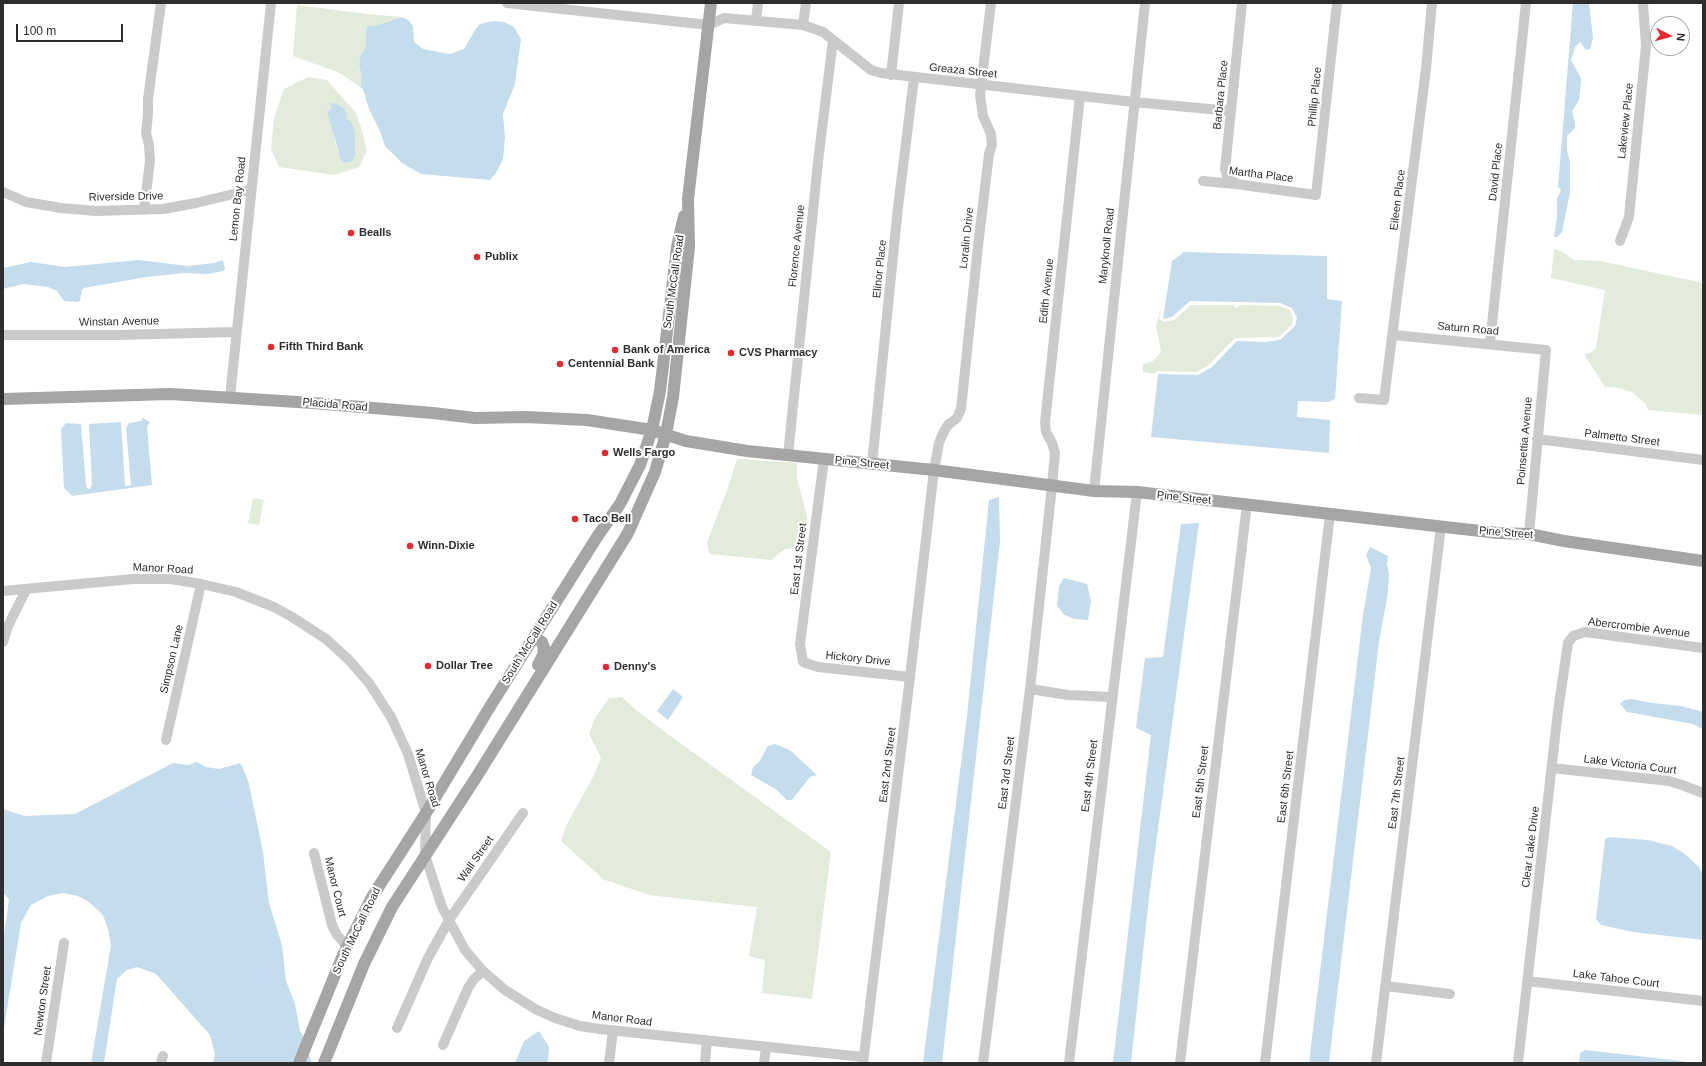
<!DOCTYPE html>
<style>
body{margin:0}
#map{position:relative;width:1706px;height:1066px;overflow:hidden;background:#fff;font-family:Helvetica,sans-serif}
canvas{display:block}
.frame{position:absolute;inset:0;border:4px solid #2d2d2d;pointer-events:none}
.north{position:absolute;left:1650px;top:16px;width:40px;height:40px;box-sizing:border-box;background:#fff;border:1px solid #ababab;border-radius:50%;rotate:96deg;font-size:11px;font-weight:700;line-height:16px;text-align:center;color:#2d2d2d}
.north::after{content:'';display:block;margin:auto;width:14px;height:18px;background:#ea2931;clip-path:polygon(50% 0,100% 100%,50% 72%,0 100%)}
.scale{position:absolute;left:16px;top:24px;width:107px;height:18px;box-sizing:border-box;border:2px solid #2d2d2d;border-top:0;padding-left:5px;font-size:12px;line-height:14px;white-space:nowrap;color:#2d2d2d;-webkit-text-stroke:3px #fff;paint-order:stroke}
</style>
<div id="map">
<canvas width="1706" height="1066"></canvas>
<div class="frame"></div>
<div class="north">N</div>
<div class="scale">100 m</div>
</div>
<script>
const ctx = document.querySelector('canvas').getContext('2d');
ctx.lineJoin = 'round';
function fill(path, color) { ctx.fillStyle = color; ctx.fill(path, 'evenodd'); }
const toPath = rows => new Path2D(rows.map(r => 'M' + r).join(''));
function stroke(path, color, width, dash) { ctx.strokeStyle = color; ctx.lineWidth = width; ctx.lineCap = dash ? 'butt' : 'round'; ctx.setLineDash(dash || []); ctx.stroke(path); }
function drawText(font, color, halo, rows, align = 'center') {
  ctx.font = font + ' Helvetica,sans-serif'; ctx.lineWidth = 4; ctx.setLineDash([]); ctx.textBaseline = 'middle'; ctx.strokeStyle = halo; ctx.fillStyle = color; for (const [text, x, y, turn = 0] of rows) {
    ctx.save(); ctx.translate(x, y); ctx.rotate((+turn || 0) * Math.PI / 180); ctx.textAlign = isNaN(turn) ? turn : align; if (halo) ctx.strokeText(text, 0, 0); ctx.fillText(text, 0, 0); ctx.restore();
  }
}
const green = toPath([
 [297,5,367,14,402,17,375,26,370,25,366,29,366,44,363,52,360,56,359,65,362,77,360,87,340,73,293,56],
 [308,77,327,80,356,113,363,134,367,151,359,167,334,175,279,167,271,149,274,118,284,89],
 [330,103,346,119,338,154,338,149,335,142,328,111,331,109],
 [1554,249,1563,252,1574,260,1600,261,1703,283,1703,415,1648,410,1646,404,1632,392,1615,387,1605,387,1584,354,1590,353,1596,348,1605,290,1551,278],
 [1191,305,1233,305,1236,308,1241,305,1279,306,1290,310,1293,318,1292,325,1279,337,1235,338,1209,365,1197,372,1158,371,1154,374,1143,372,1143,364,1153,361,1161,352,1156,326,1161,307,1159,319,1164,322,1174,320],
 [737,459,797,463,797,478,807,516,807,532,806,537,795,548,785,549,771,560,709,554,707,542,728,488],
 [253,498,264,500,259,525,248,523],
 [622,697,636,710,665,732,831,852,812,999,762,993,765,960,749,956,757,907,649,895,609,881,604,880,561,841,566,826,594,775,601,758,589,734,595,718,609,698]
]);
const water = toPath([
 [1573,3,1589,3,1593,38,1590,49,1586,50,1580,42,1575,47,1571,60,1581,78,1581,82,1579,100,1572,111,1575,123,1575,128,1567,136,1567,151,1570,162,1570,193,1562,232,1557,237,1554,237,1557,217,1557,198,1561,191,1560,188,1558,187],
 [402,17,408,20,413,26,414,42,423,49,450,54,464,49,475,30,480,24,492,21,504,22,514,27,521,39,515,84,503,114,505,138,503,159,496,173,490,180,421,174,402,163,385,146,380,131,369,109,363,89,360,87,362,77,359,65,360,56,363,52,366,44,366,29,370,25,375,26],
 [330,103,336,104,344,108,347,115,346,119,351,121,355,132,355,156,352,161,344,163,340,159,338,149,332,130,327,111,331,109],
 [1184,252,1327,256,1327,299,1342,301,1335,399,1328,402,1298,401,1297,417,1330,420,1329,453,1151,437,1158,374,1198,375,1212,367,1237,341,1266,342,1280,340,1295,326,1297,318,1292,308,1280,303,1190,301,1172,317,1163,319,1172,261],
 [138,260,188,266,214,263,223,260,225,270,223,271,208,274,184,273,146,277,84,288,82,290,80,301,77,302,64,301,57,291,48,287,23,284,3,289,3,268,31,262,65,267],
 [143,418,150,422,147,427,152,485,72,496,64,488,61,429,66,423,81,424,86,485,87,488,90,489,92,484,89,424,121,422,125,486,131,485,126,428,129,423,141,421],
 [999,497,1000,541,942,1063,923,1063,967,716,989,500],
 [1199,523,1149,897,1131,1063,1113,1063,1151,735,1136,728,1145,658,1163,657,1181,524],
 [1370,547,1388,556,1387,564,1389,574,1388,592,1379,642,1329,1063,1309,1063,1363,615,1371,568,1366,555],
 [1064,578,1087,584,1091,601,1088,620,1074,619,1063,614,1057,605,1059,586],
 [673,689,683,697,668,720,657,711],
 [1632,699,1652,703,1681,706,1703,712,1703,729,1693,724,1627,712,1620,704,1624,700],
 [775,744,790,750,817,775,810,777,792,800,787,800,777,790,751,775,753,767,759,762,768,746],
 [197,762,206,767,219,769,240,763,243,768,249,784,263,852,269,903,282,945,286,981,295,1004,300,1031,305,1039,311,1061,313,1063,213,1063,215,1054,210,1035,156,974,137,967,127,970,117,979,104,1063,91,1063,111,945,108,929,103,915,89,902,78,896,63,893,48,896,31,905,21,923,3,1034,3,941,9,900,3,892,3,809,24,816,75,814,173,763,188,765],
 [1609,837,1648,840,1672,846,1685,854,1699,867,1703,874,1703,940,1633,932,1601,925,1596,919,1605,839],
 [539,1031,549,1047,548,1063,515,1063,524,1041],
 [1585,1050,1682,1061,1688,1063,1579,1063,1580,1053]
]);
const minor = toPath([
 [507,3,709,25,724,18,803,25,823,32,871,70,881,73,1134,102,1231,111],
 [756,20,758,3],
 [803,25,806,3],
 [891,75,899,3],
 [1203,181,1236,184,1316,195,1337,3],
 [1236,183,1228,179,1225,169,1242,3],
 [3,192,26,202,61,208,96,211,163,209,196,203,250,190],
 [144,210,150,161,149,145,146,133,148,114,148,99,161,3],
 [1620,241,1629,217,1646,46,1643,3],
 [3,335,119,335,235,332],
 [1394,335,1546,350,1529,534],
 [1490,343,1526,3],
 [230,397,271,3],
 [1359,398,1384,400,1426,69,1432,3],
 [1537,439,1703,460],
 [788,455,818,162,833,40],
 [824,459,800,644,803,662,818,667,910,677],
 [872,464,898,207,914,78],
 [1094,491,1145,3],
 [3,591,133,579,171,579,201,584,236,592,274,607,292,617,326,639,349,660,369,683,391,717,408,754,426,813,425,855,442,907,465,950,483,971,505,990,537,1010,555,1018,580,1026,600,1029,863,1057],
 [3,642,8,626,26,590],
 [1030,689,1068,695,1111,697],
 [166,740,201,584],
 [1552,768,1669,781,1682,785,1703,793],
 [314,853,332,925,337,935,347,946],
 [1527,981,1703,1001],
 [1386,986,1450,994],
 [397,1028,428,958,449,920,523,813],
 [443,1045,468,988,474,979,483,971],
 [46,1063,64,943],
 [161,1063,163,1056],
 [609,1063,613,1030],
 [705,1063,707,1040],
 [764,1063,766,1047],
 [863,1063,910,677,934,470,939,443,943,433,948,425,957,418,961,409,978,246,989,154,992,145,991,134,983,116,980,95,991,3],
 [983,1063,1030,689,1052,486,1055,453,1052,443,1046,432,1045,422,1080,96],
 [1069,1063,1137,492],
 [1180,1063,1247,504],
 [1265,1063,1330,514],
 [1376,1063,1441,526],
 [1518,1063,1558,711,1568,643,1573,636,1585,632,1703,648]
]);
const major = toPath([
 [3,399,170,394,313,403,433,413,475,418,526,417,587,420,652,430,686,441,747,451,934,470,1094,491,1137,492,1498,533,1529,534,1564,541,1703,561],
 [534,637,542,642,544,648,543,655,538,665],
 [299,1063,343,955,372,897,426,813,491,705,597,537,620,504,640,465,652,430,660,391,677,247,684,216],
 [324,1063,364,964,392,907,477,776,628,533,655,472,666,434,673,397,689,247,688,199,711,3]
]);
const markers = [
 [351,233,4,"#ea2931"],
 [477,257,4,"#ea2931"],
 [271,347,4,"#ea2931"],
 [615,350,4,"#ea2931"],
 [731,353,4,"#ea2931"],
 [560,364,4,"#ea2931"],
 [605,453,4,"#ea2931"],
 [575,519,4,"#ea2931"],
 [410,546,4,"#ea2931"],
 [428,666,4,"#ea2931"],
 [606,667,4,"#ea2931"]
];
const streetNames = [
 ["Greaza Street",963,71,6],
 ["Barbara Place",1221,95,-84],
 ["Phillip Place",1315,97,-84],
 ["Lakeview Place",1626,121,-84],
 ["David Place",1496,172,-84],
 ["Martha Place",1261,175,7],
 ["Riverside Drive",126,197,-1],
 ["Lemon Bay Road",238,199,-84],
 ["Eileen Place",1398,200,-83],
 ["Loralin Drive",967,238,-84],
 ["Florence Avenue",797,246,-84],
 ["Maryknoll Road",1107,246,-84],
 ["Elinor Place",880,269,-84],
 ["South McCall Road",674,282,-82],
 ["Edith Avenue",1047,291,-84],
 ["Winstan Avenue",119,322,-1],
 ["Saturn Road",1468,329,5],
 ["Placida Road",335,405,5],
 ["Palmetto Street",1622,438,7],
 ["Poinsettia Avenue",1525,441,-85],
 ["Pine Street",862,463,6],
 ["Pine Street",1184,498,6],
 ["Pine Street",1506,533,5],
 ["East 1st Street",799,559,-83],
 ["Manor Road",163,569,3],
 ["Abercrombie Avenue",1639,628,7],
 ["South McCall Road",530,643,-58],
 ["Simpson Lane",172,659,-77],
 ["Hickory Drive",858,659,6],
 ["East 2nd Street",888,765,-83],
 ["Lake Victoria Court",1630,765,7],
 ["East 3rd Street",1007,773,-83],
 ["East 4th Street",1090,776,-83],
 ["Manor Road",427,778,73],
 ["East 5th Street",1201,782,-83],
 ["East 6th Street",1286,787,-83],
 ["East 7th Street",1397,793,-83],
 ["Clear Lake Drive",1531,847,-83],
 ["Wall Street",476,859,-55],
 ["Manor Court",335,887,76],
 ["South McCall Road",357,931,-64],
 ["Lake Tahoe Court",1616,979,7],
 ["Newton Street",43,1001,-82],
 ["Manor Road",622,1019,7]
];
const poiNames = [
 ["Bealls",359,233],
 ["Publix",485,257],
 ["Fifth Third Bank",279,347],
 ["Bank of America",623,350],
 ["CVS Pharmacy",739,353],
 ["Centennial Bank",568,364],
 ["Wells Fargo",613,453],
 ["Taco Bell",583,519],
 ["Winn-Dixie",418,546],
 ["Dollar Tree",436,666],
 ["Denny's",614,667]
];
fill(green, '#e3ebda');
fill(water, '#c5dcec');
stroke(minor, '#cacaca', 10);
stroke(major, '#a5a5a5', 12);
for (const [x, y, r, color] of markers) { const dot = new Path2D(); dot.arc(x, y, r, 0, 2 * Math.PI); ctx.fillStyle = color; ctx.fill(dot); stroke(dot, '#fff', 1.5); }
drawText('11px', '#2d2d2d', '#fff', streetNames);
drawText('bold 11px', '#2d2d2d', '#fff', poiNames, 'left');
</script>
